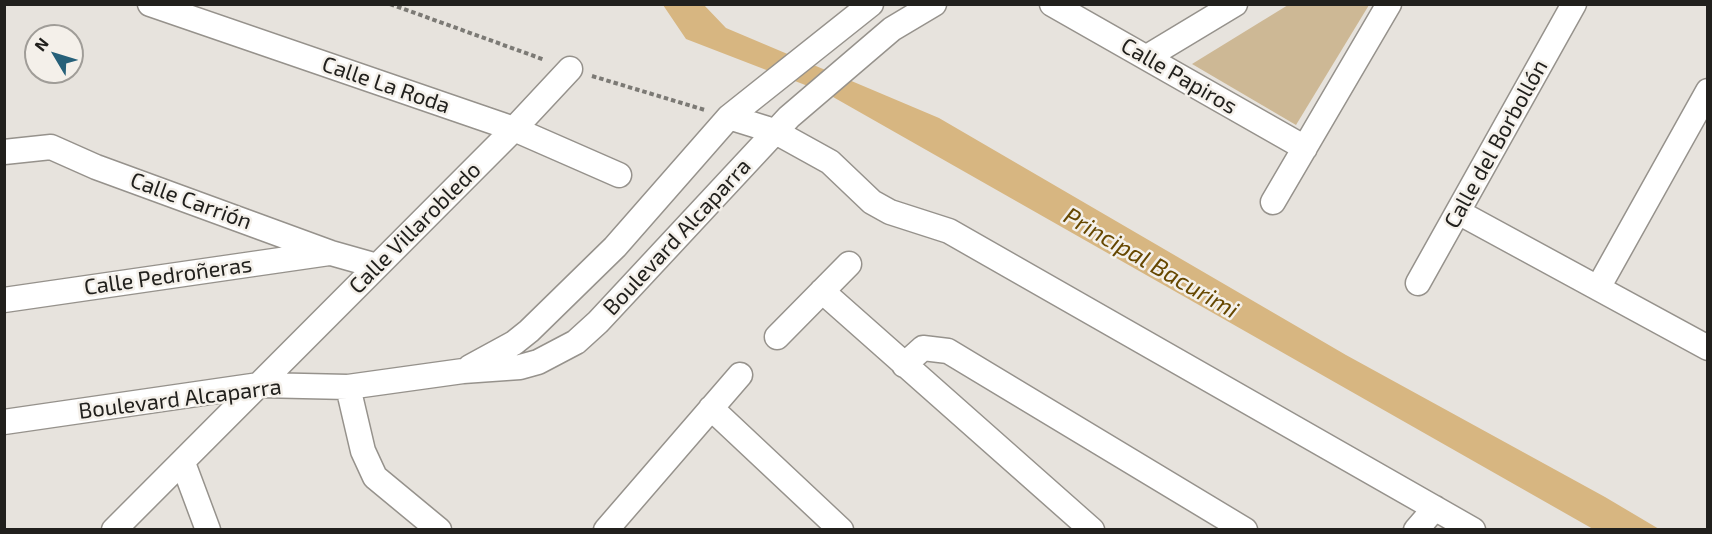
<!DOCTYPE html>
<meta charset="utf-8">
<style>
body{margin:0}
#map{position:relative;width:1712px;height:534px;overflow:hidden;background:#e7e3dd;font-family:"Exo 2",sans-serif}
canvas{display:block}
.frame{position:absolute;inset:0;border:6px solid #21201d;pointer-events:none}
.north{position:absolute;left:24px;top:24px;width:60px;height:60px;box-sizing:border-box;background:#f4f0ea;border:2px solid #a09d98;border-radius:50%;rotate:308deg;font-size:16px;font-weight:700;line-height:24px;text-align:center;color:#21201d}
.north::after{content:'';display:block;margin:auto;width:21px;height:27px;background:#266079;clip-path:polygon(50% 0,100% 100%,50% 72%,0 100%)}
</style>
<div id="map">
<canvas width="1712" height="534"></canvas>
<div class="frame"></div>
<div class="north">N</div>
</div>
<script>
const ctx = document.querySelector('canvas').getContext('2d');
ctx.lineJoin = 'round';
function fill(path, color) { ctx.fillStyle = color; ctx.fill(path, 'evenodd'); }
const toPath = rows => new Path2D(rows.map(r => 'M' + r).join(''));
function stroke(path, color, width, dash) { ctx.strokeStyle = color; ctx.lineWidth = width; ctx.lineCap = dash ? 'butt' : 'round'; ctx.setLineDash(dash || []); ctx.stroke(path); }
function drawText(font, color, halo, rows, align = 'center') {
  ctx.font = font + ' "Exo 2",sans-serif'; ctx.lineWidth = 5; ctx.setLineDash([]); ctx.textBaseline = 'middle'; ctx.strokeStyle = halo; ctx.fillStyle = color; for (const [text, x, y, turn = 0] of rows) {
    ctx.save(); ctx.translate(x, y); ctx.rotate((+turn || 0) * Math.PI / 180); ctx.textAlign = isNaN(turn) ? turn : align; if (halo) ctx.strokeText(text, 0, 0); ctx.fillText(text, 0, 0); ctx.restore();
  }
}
const green = toPath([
 [1288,5,1369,5,1296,125,1192,64]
]);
const water = toPath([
 [663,5,704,5,726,28,939,118,1346,355,1605,497,1659,529,1593,529,826,93,686,39]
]);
const path = toPath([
 [390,4,545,60],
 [592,76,705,110]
]);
const minor = toPath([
 [150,4,514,129,619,175],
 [1052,4,1305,148],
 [1147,57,1235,4],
 [729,117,774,131,830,162,872,202,890,212,949,231,1473,530],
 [4,152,51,147,96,167,331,253,377,266],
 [1273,202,1389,4],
 [1458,212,1708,348],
 [1418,283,1574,4],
 [1598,288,1708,91],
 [822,291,1092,530],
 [4,300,329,253],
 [777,337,849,264],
 [904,365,923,348,948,351,1245,530],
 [470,367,514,343,529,331,615,247,729,117,871,4],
 [348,387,363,451,375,477,439,530],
 [711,408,841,530],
 [4,422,259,385,348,387,463,371,520,367,538,362,576,342,598,322,789,117,892,29,934,4],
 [183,463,208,530],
 [114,530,514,129,570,69],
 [606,530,740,375],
 [1416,530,1435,508]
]);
const streetNames = [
 ["Calle Papiros",1179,76,30],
 ["Calle La Roda",386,85,19],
 ["Calle del Borbollón",1496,144,-61],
 ["Calle Carrión",191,201,20],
 ["Calle Villarobledo",415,228,-45],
 ["Boulevard Alcaparra",677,237,-47],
 ["Calle Pedroñeras",168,276,-8],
 ["Boulevard Alcaparra",180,399,-7]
];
const waterNames = [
 ["Principal Bacurimi",1151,263,30]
];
fill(green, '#cdb895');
fill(water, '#d7b681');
stroke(minor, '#96928c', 27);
stroke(path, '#7c7a75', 4, [4.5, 3]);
stroke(minor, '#fff', 24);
drawText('22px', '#21201d', '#f4f0ea', streetNames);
drawText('italic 24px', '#664700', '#f4f0ea', waterNames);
</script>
